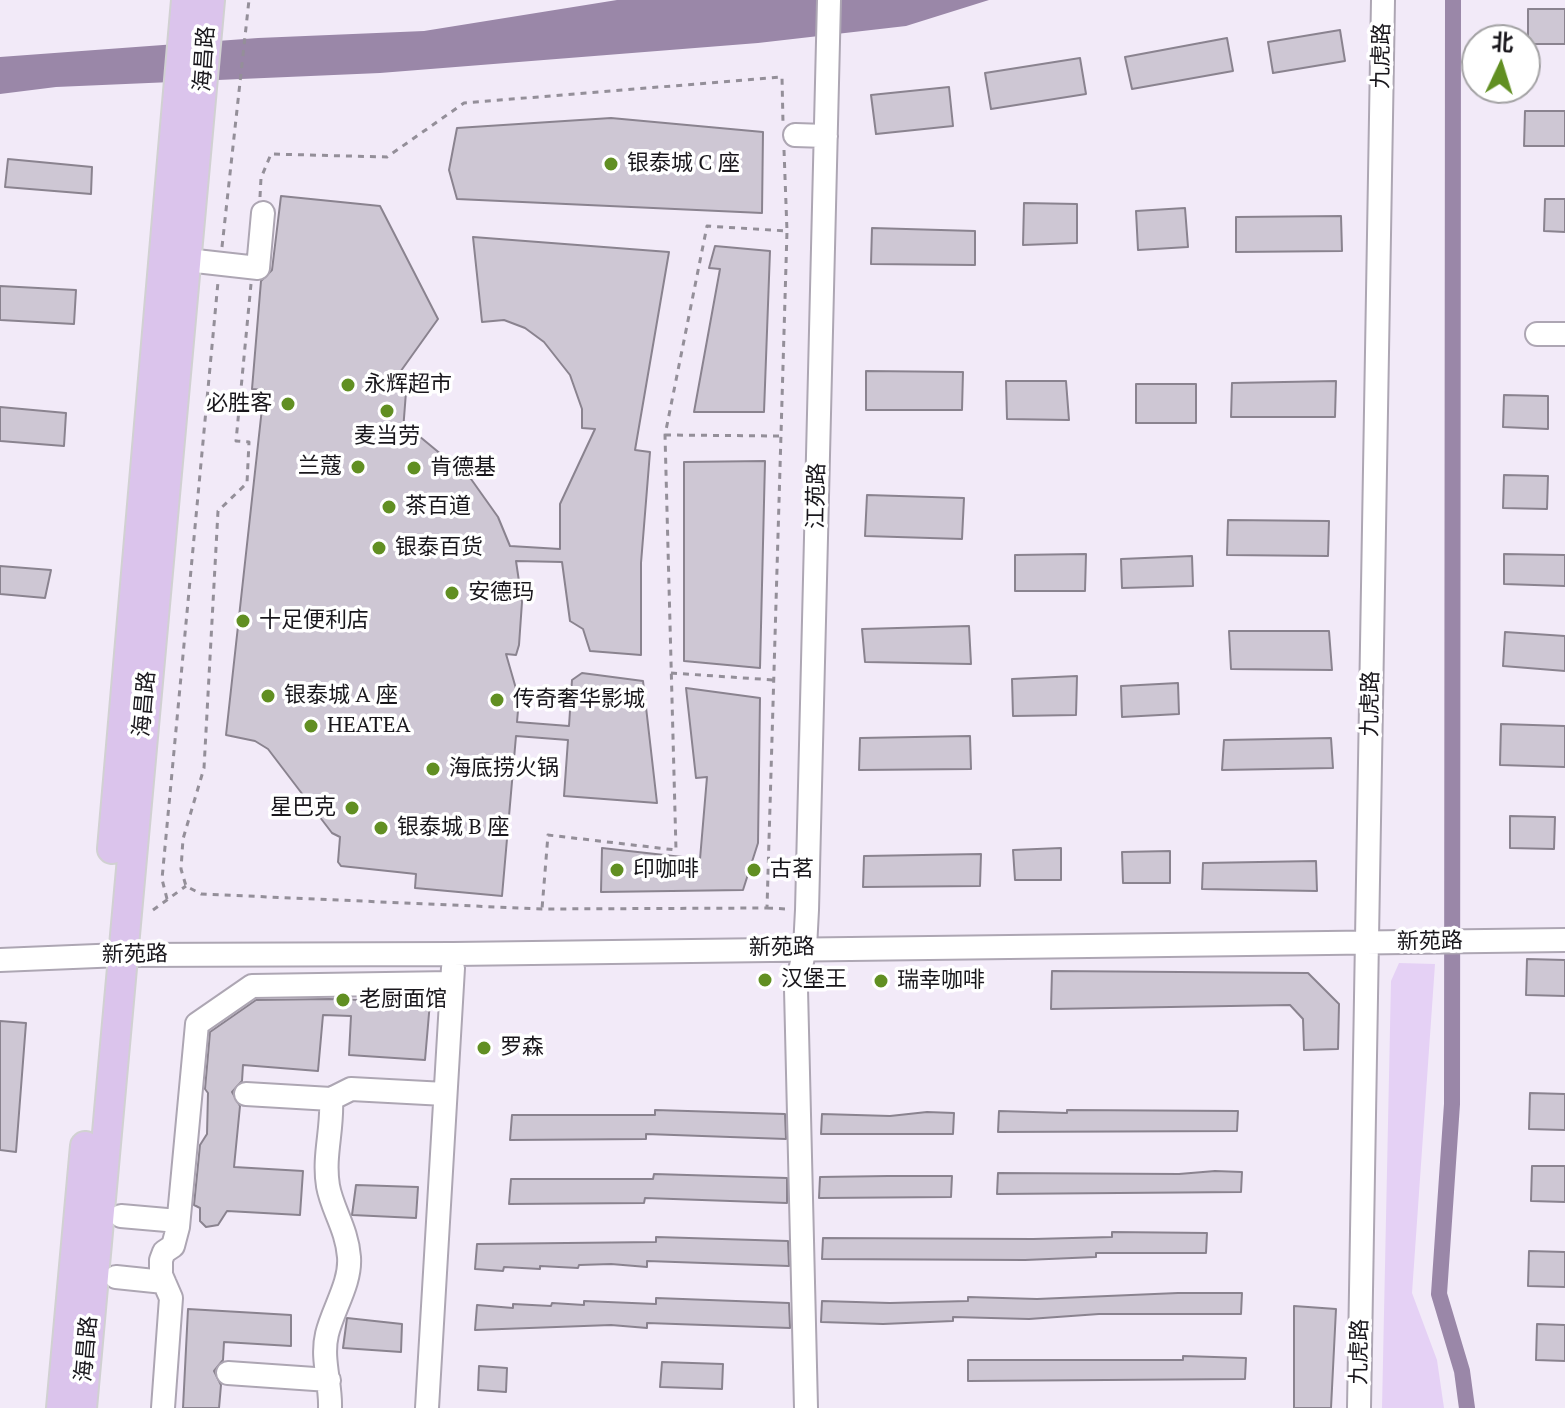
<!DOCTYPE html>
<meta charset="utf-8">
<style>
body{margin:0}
#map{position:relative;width:1565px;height:1408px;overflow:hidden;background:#f2eaf8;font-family:"PT Serif","Noto Sans SC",serif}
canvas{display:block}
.north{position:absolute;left:1461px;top:24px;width:80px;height:80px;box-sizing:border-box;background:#fff;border:2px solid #a3a2a4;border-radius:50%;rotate:4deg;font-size:22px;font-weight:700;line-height:32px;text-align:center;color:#19171c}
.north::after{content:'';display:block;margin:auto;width:28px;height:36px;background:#618f22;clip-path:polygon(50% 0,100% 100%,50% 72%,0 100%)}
</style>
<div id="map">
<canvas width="1565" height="1408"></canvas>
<div class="north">北</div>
</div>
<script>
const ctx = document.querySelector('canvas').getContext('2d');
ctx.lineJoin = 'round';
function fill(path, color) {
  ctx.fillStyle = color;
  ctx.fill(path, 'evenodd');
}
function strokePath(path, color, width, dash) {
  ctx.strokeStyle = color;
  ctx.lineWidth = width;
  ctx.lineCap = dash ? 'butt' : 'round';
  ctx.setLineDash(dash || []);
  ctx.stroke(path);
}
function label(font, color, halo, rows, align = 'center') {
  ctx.font = font + ' "PT Serif","Noto Sans SC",serif';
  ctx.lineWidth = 7;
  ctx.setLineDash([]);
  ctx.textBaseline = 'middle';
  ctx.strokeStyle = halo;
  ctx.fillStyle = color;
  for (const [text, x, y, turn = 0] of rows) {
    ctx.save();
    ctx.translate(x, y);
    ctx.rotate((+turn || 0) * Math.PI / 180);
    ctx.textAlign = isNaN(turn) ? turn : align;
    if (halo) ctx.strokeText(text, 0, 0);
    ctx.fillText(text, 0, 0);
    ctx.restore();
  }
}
const green = new Path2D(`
 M1399 963 1435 964 1412 1293 1437 1360 1444 1408H1382L1391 981Z`);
const water = new Path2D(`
 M617 0H989L906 26 758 43 380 73 56 87 0 94V57L258 38 424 31Z`);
const canal = new Path2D(`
 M1453 0 1452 1104 1439 1294 1462 1371 1467 1408`);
const building = new Path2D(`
 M1528 9H1565V44H1528Z
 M1340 30 1345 61 1273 73 1268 42Z
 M1227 38 1233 71 1132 89 1125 57Z
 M1080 58 1086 94 991 109 985 73Z
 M949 87 953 126 876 134 871 95Z
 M1525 111H1565V146H1524Z
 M611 118 763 132 762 213 457 199 449 170 457 128Z
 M8 159 92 167 91 194 5 187Z
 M281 196 380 206 438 319 388 389 406 392 403 431 419 436 471 479 498 517 510 546 560 549V504L595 429 582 428V409L570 375 544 342 525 328 504 320 482 322 473 237 669 252 635 450 650 452 641 563V655L590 651 583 629 570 621 562 562 516 561 522 602 519 645 516 655 506 654 519 699 517 722 569 726 572 680 582 673 643 681 657 803 564 796 568 740 516 736 502 896 415 888 416 874 341 866 338 862 340 837 332 833 268 749 255 741 226 735 264 390 252 389 261 281 272 270Z
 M1545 199H1565V232L1544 231Z
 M1024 203 1077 204V243L1023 245Z
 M1185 208 1188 247 1138 250 1136 211Z
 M1341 216 1342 251 1236 252V217Z
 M872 228 975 231V265L871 264Z
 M715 246 770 251 764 412H694L720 269 709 268Z
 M0 286 76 290 74 324 0 320Z
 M866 371 963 372 962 410H866Z
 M1006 381H1066L1069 420 1007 419Z
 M1336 381 1335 417H1231L1232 383Z
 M1136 384H1196V423H1136Z
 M1504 395 1548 396V429L1503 427Z
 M0 407 66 413 64 446 0 441Z
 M765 461 760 668 684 661V462Z
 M1504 475 1548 476 1547 509 1503 508Z
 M867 495 964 498 962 539 865 536Z
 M1228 520 1329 521 1328 556 1227 555Z
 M1086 554 1085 591H1015V555Z
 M1504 554 1565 555V586L1504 584Z
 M1192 556 1193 586 1122 588 1121 559Z
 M0 566 51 570 45 598 0 594Z
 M969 626 971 664 865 662 862 629Z
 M1229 631H1329L1332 670 1231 669Z
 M1505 632 1565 636V671L1503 666Z
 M1077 676 1076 715 1013 716 1012 679Z
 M1178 683 1179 714 1122 717 1121 686Z
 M686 688 760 698 758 843 743 890 601 892 602 848 700 859 707 777 696 778Z
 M1501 724 1565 726V767L1500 765Z
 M970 736 971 769 859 770 860 738Z
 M1331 738 1333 768 1222 770 1224 740Z
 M1510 816 1555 817 1554 849 1510 848Z
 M1061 848V880H1015L1013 850Z
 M1170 851V883H1123L1122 852Z
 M981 854 980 886 863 887 864 856Z
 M1316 861 1317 891 1202 889 1203 863Z
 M1527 959 1565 960V996L1526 995Z
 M1052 971 1308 973 1339 1004 1338 1049 1304 1050 1303 1019 1290 1005 1051 1009Z
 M329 999 430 1002 425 1060 349 1055 351 1016 323 1015 318 1071 243 1065 242 1081 232 1092 240 1106 234 1167 303 1171 300 1215 227 1211 218 1225 206 1227 200 1221V1208L194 1205 200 1145 207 1134 208 1093 205 1089 210 1032 256 1000Z
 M0 1021 26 1023 16 1152 0 1150Z
 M1530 1093 1565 1094V1130L1529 1129Z
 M655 1110 785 1114 786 1139 646 1134V1139L510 1140 512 1115H655Z
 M1067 1110 1238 1111 1237 1131 998 1132 999 1111 1067 1113Z
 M927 1112 954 1113 953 1134H821L822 1114 890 1116Z
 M1532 1166H1565V1202L1531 1201Z
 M1215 1171 1242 1172 1241 1192 997 1194 998 1173 1179 1174Z
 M654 1174 787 1178V1203L645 1198 644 1203 509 1204 511 1179H653Z
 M888 1176H952L951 1197 819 1198 820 1177Z
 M356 1185 418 1187 416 1218 352 1215Z
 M1112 1232 1207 1233 1206 1253H1096V1257L1025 1260 822 1259 823 1238 1033 1239 1112 1237Z
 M656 1237 788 1241 789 1266 647 1261V1267L611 1264 579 1265 578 1268 540 1266V1269L504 1267 503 1271 475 1269 477 1244 656 1242Z
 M1529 1251 1565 1252V1287L1528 1286Z
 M1178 1293H1242L1241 1314H1099L1029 1319 953 1317V1321L883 1324 821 1322 822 1301 890 1303 968 1301V1297L1037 1299Z
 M656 1298 789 1303 790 1328 647 1323V1328L611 1325 475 1330 477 1305 513 1308V1304L551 1306 552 1303 584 1305V1301L656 1304Z
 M1294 1306 1336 1309 1331 1408H1294Z
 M188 1309 291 1315V1346L224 1342 223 1360 214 1371 221 1385 219 1408H183Z
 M347 1318 402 1324 401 1352 343 1348Z
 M1537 1324 1565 1325V1361L1536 1360Z
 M1183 1356 1246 1358 1245 1379 968 1381V1360H1183Z
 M662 1362 723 1364 722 1389 660 1387Z
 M479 1366 507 1368 506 1392 478 1390Z`);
const path = new Path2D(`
 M784 150 787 231
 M260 197 261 178 271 154 387 157 464 103 782 77 783 123
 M222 247 249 0
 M251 284 236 441 249 442 247 483 218 511 204 768 183 839 181 869 186 886 201 894 542 909 767 908 787 231 707 226 665 435 676 850 548 835 542 909
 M665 435 781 436
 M671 673 774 680
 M167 899 162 879 218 282
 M767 908 787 909
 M153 910 186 886`);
const minor = new Path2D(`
 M795 135 826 136
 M187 260 258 268 263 213
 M1537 334H1565
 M0 960 121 955 453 954 1565 940
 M246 1094 331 1099 351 1089 445 1094
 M121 1216 178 1221
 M116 1277 164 1282
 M228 1373 329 1380
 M163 1408 171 1298 161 1275V1260L164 1252 173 1246 178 1227 197 1024 252 986 452 983
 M330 1408C331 1383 321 1359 327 1334 333 1309 351 1283 349 1257 347 1229 332 1209 328 1186 323 1156 333 1129 331 1099
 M427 1408 453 968
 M806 1408 796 989 805 948 807 910 829 0
 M1359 1408 1383 0`);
const major = new Path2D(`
 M112 849 186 0
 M61 1408 85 1146
 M82 1408 210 0`);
const markers = [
 [611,164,8,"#618f22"],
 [348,385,8,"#618f22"],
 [288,404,8,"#618f22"],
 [387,411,8,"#618f22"],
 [358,467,8,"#618f22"],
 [414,468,8,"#618f22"],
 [389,507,8,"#618f22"],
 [379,548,8,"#618f22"],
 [452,593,8,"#618f22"],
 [243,621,8,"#618f22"],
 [268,696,8,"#618f22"],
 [497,700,8,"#618f22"],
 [311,726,8,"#618f22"],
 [433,769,8,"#618f22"],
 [352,808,8,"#618f22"],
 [381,828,8,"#618f22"],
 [617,870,8,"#618f22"],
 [754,870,8,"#618f22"],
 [765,980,8,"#618f22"],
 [881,981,8,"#618f22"],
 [343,1000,8,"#618f22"],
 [484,1048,8,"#618f22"]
];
const streetNames = [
 ["九虎路",1382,56,-89],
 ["海昌路",205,59,-86],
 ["江苑路",817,496,-89],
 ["海昌路",145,704,-85],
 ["九虎路",1371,704,-89],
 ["新苑路",1430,942,-1],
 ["新苑路",782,948,-1],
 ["新苑路",135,955,-1],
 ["海昌路",87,1349,-85],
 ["九虎路",1360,1352,-89]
];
const poiNames = [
 ["银泰城 C 座",627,164],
 ["永辉超市",364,385],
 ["必胜客",272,404,"right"],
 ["麦当劳",387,437,"center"],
 ["兰蔻",342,467,"right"],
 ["肯德基",430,468],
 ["茶百道",405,507],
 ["银泰百货",395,548],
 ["安德玛",468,593],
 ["十足便利店",259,621],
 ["银泰城 A 座",284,696],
 ["传奇奢华影城",513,700],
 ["HEATEA",327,726],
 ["海底捞火锅",449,769],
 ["星巴克",336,808,"right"],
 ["银泰城 B 座",397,828],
 ["印咖啡",633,870],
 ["古茗",770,870],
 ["汉堡王",781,980],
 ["瑞幸咖啡",897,981],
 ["老厨面馆",359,1000],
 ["罗森",500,1048]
];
fill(green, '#e5d1f5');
fill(water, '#9a87a8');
strokePath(canal, '#9a87a8', 16);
fill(building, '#cec7d4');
strokePath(building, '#8a838f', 2);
strokePath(minor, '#ada6b3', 26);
strokePath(major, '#d1d1d2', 32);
strokePath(path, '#948f99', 3, [6, 6]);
strokePath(minor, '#fff', 22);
strokePath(major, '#dbc4ec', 28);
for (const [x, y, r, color] of markers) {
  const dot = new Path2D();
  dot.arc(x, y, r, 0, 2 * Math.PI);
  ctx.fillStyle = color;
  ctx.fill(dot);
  strokePath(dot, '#fff', 3);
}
label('22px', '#19171c', '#fff', streetNames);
label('22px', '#19171c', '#fff', poiNames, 'left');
</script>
